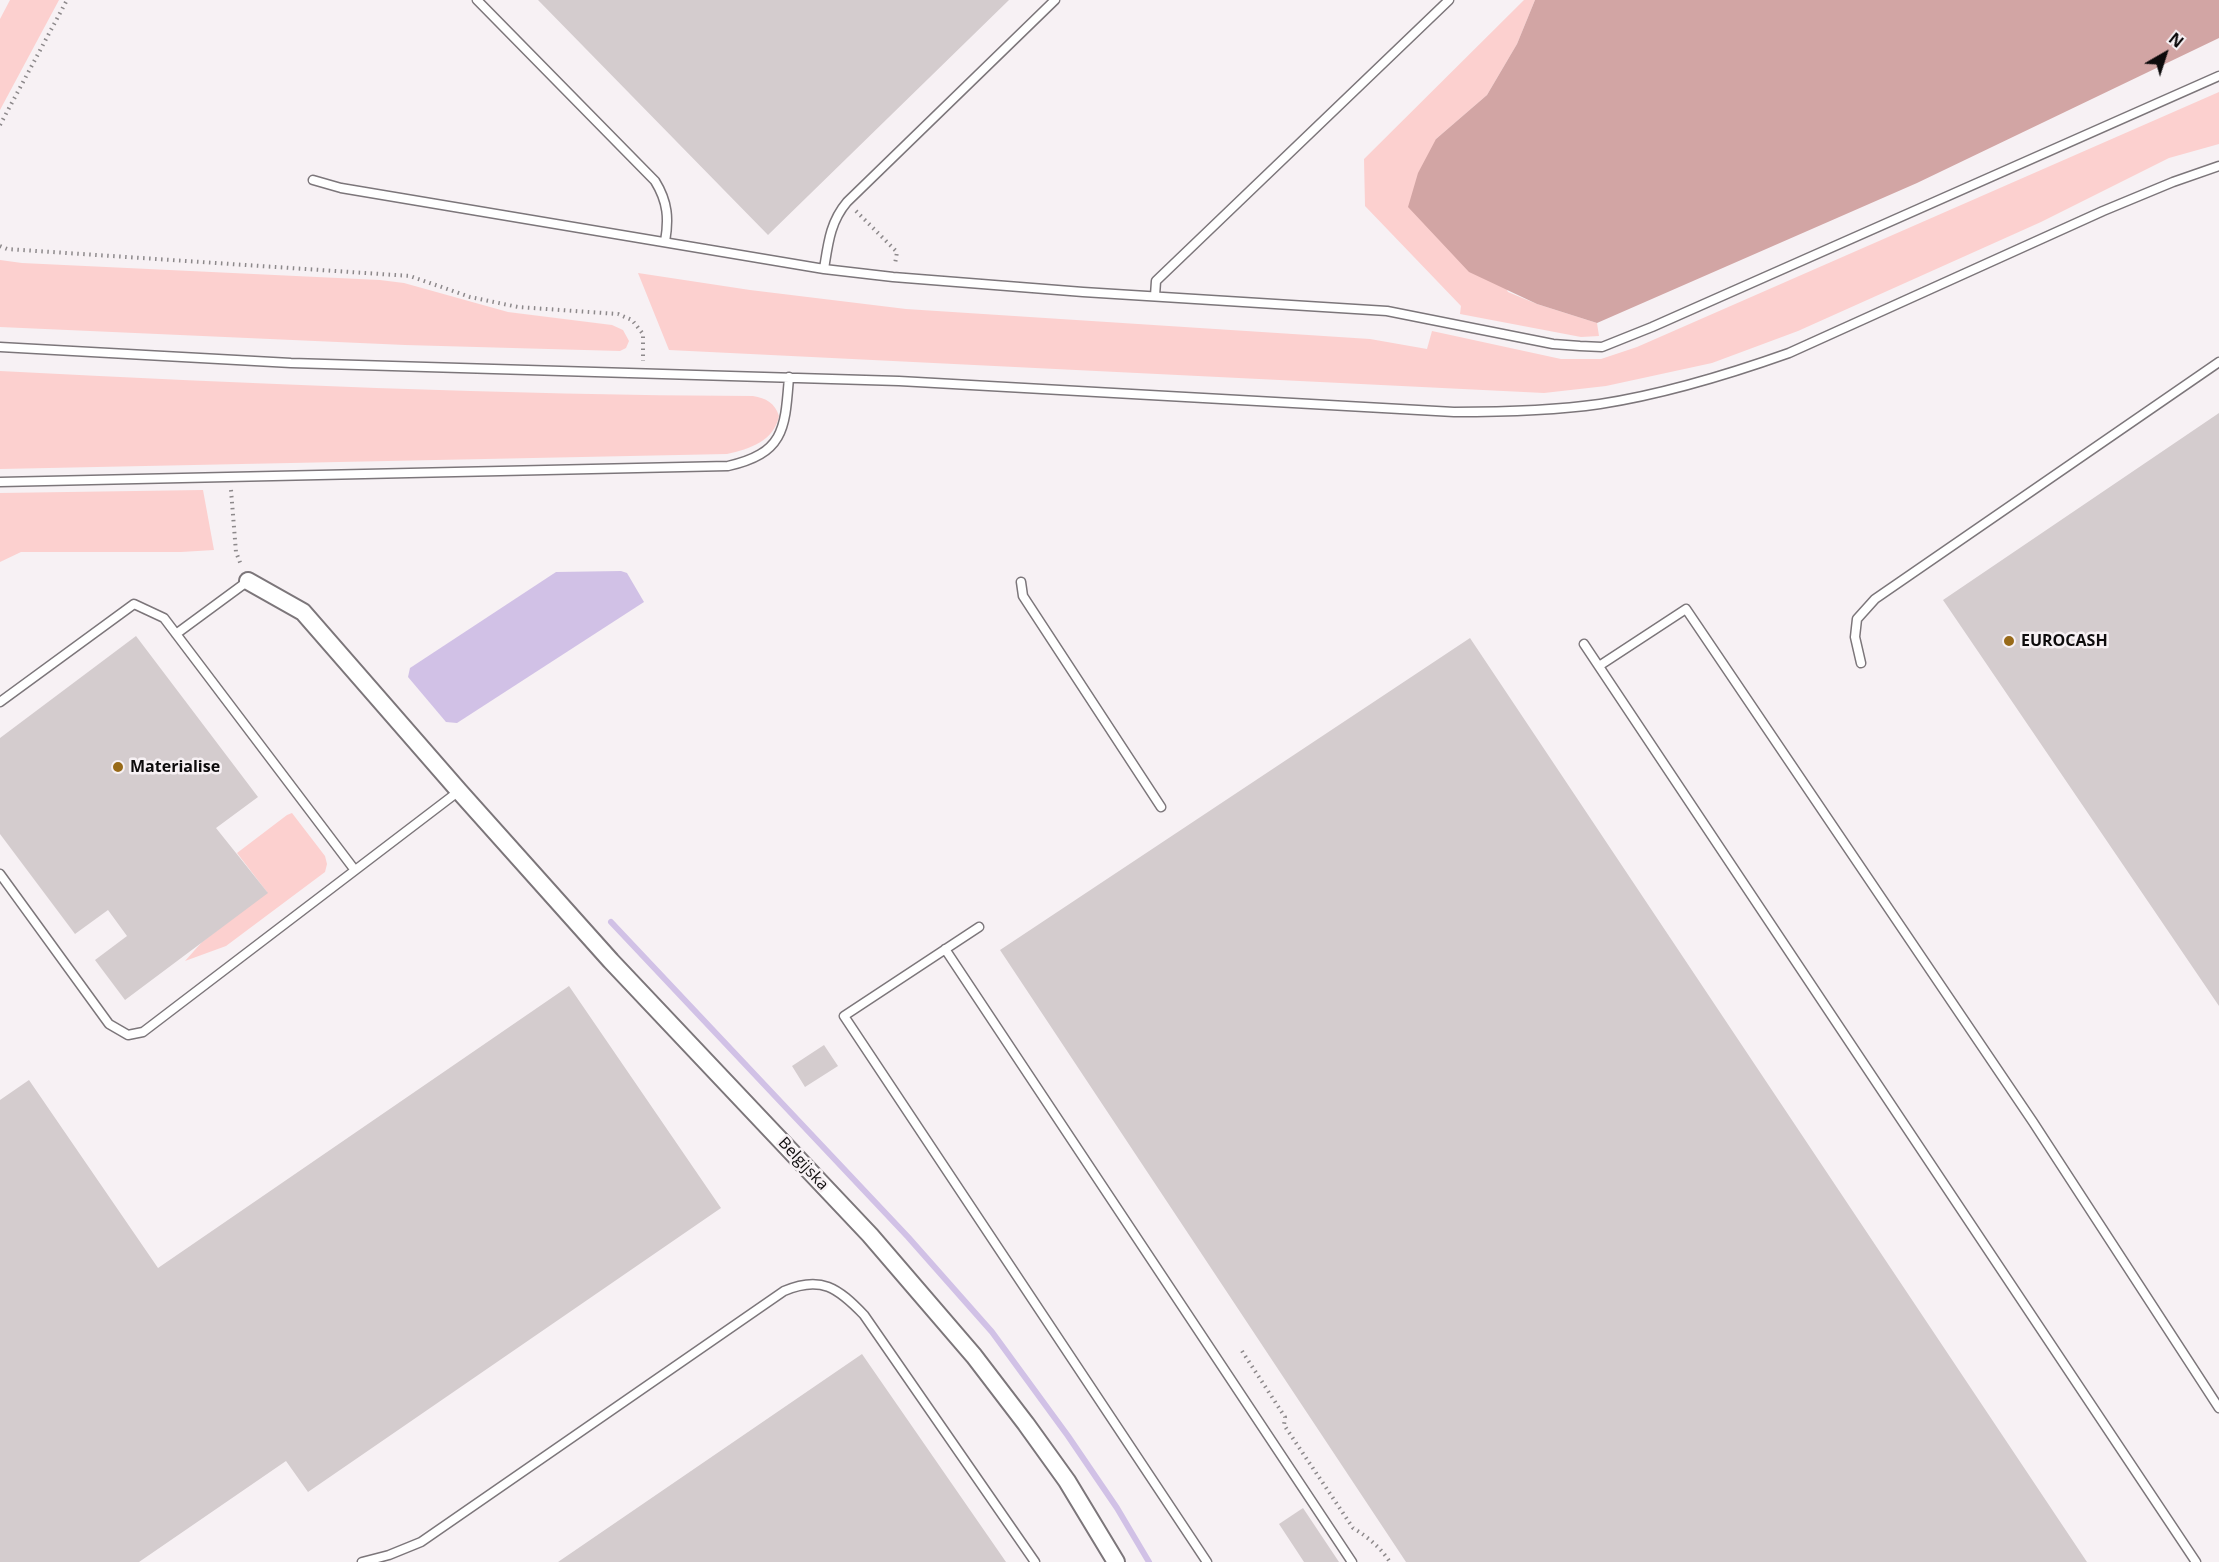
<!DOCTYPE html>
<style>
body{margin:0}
#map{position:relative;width:2219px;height:1562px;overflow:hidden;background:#f7f1f4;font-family:"Open Sans",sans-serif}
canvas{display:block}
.north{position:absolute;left:2135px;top:24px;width:60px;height:60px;-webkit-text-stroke:4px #f7f1f4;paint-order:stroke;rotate:39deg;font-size:16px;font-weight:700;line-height:24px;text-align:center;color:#0d0b0c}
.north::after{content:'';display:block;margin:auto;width:21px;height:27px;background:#0d0b0c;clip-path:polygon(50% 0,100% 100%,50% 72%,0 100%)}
</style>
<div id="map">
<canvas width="2219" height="1562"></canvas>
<div class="north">N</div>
</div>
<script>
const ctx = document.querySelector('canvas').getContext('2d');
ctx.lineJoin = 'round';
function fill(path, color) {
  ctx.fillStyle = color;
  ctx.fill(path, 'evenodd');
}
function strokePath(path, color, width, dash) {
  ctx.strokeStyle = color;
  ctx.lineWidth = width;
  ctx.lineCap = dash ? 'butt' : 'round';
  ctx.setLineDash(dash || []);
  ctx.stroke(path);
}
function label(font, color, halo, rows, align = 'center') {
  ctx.font = font + ' "Open Sans",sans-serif';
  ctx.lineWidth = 5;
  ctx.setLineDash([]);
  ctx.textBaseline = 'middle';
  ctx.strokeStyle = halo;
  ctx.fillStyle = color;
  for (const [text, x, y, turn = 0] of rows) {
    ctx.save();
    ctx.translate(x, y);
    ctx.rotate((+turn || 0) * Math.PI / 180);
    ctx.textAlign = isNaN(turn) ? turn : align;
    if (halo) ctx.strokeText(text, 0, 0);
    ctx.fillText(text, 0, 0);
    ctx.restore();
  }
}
const green = new Path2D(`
 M10 0H59L0 110V19Z
 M1524 0H1535L1517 44 1487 95 1436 139 1508 292 1537 304 1597 323 1599 336 1581 337 1460 314 1461 306 1365 206 1364 159Z
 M2219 92V144L2169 158 2041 222 1798 331 1712 363 1606 386 1544 393 669 350 638 273 750 290 906 309 1370 339 1427 349 1432 331 1561 359H1601L1637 347Z
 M0 260 22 263 380 280 404 283 508 312 612 325 623 330 629 341 626 348 620 351 405 345 0 327Z
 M0 371C251 384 502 395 753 396 766 398 775 403 779 416 774 441 750 449 727 454L0 469Z
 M203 490 214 550 181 552H21L0 562V493Z
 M292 813 325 856 327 864 325 872 226 946 185 961 202 942 267 892 237 853 287 815Z`);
const forest = new Path2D(`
 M1535 0H2219V38L1917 183 1597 323 1537 304 1469 272 1408 207 1418 173 1436 139 1487 95 1517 44Z`);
const water = new Path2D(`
 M621 571 627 573 644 602 457 723 446 722 408 677 410 668 556 572Z`);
const stream = new Path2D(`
 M611 922 908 1237 992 1332 1068 1436 1117 1508 1149 1562`);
const building = new Path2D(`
 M538 0H1009L768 235Z
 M2219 413V1006L1943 600Z
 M136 636 258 797 216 828 268 893 125 1000 95 960 127 936 108 910 75 934 0 834V738Z
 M1470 638 2087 1562H1406L1000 950Z
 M569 986 721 1208 308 1492 286 1461 139 1562H0V1100L29 1080 158 1268Z
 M824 1045 838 1066 805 1087 792 1066Z
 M862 1354 1006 1562H558Z
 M1303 1508 1339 1562H1304L1279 1524Z`);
const path = new Path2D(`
 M0 125 67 0
 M856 211 897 252 895 264
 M0 246 7 249 410 276 470 297 518 307 618 314 632 320 643 334V361
 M231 490 236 552 241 565
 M1242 1351 1285 1417 1284 1425 1353 1528C1368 1537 1380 1547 1390 1562`);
const lane = new Path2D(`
 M477 0 655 181C668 202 669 219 665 242
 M313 180 341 188 824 269 893 277 1083 292 1387 311 1553 344 1580 346 1602 347 1652 327 2219 76
 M824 269C828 244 830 222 847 202L1055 0
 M1155 296 1156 281 1449 0
 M0 347 291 363 899 381 1454 412C1502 412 1551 411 1600 404 1665 394 1727 375 1789 353L2103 211 2173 182 2219 166
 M0 482 728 466C785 453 785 428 789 377
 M1021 582 1023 596 1161 807
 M176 634 248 581
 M1584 644 2196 1562
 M1861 663 1855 637 1857 619 1875 599 2219 362
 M1599 666 1686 609 2033 1122 2219 1408
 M0 702 134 604 164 618 354 869
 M0 874 109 1024 128 1035 143 1032 459 791
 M979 927 844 1016 1207 1562
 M945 949 1352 1562
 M362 1562 389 1555 421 1542 784 1291C821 1275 838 1288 864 1315L1035 1562`);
const street = new Path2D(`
 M248 581 303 612 459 791 611 961 870 1235 974 1356 1026 1424 1067 1481 1116 1562`);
const markers = [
 [2009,641,6,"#986a19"],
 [118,767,6,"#986a19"]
];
const poiNames = [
 ["EUROCASH",2021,641],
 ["Materialise",130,767]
];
const streetNames = [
 ["Belgijska",803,1164,47]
];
fill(green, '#fcd0cf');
fill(forest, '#d2a5a4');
fill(water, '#d1c1e6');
strokePath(stream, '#d1c1e6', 6);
fill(building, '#d4ccce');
strokePath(lane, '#7c767a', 11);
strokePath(street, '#7c767a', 20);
strokePath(path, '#8d898b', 4, [1.5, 4.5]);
strokePath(lane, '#fff', 8);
strokePath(street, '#fff', 16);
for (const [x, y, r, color] of markers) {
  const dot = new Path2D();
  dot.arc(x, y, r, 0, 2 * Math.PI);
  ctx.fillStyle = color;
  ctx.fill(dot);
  strokePath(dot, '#f7f1f4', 2);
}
label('bold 16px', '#0d0b0c', '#f7f1f4', poiNames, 'left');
label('16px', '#0d0b0c', '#f7f1f4', streetNames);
</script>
